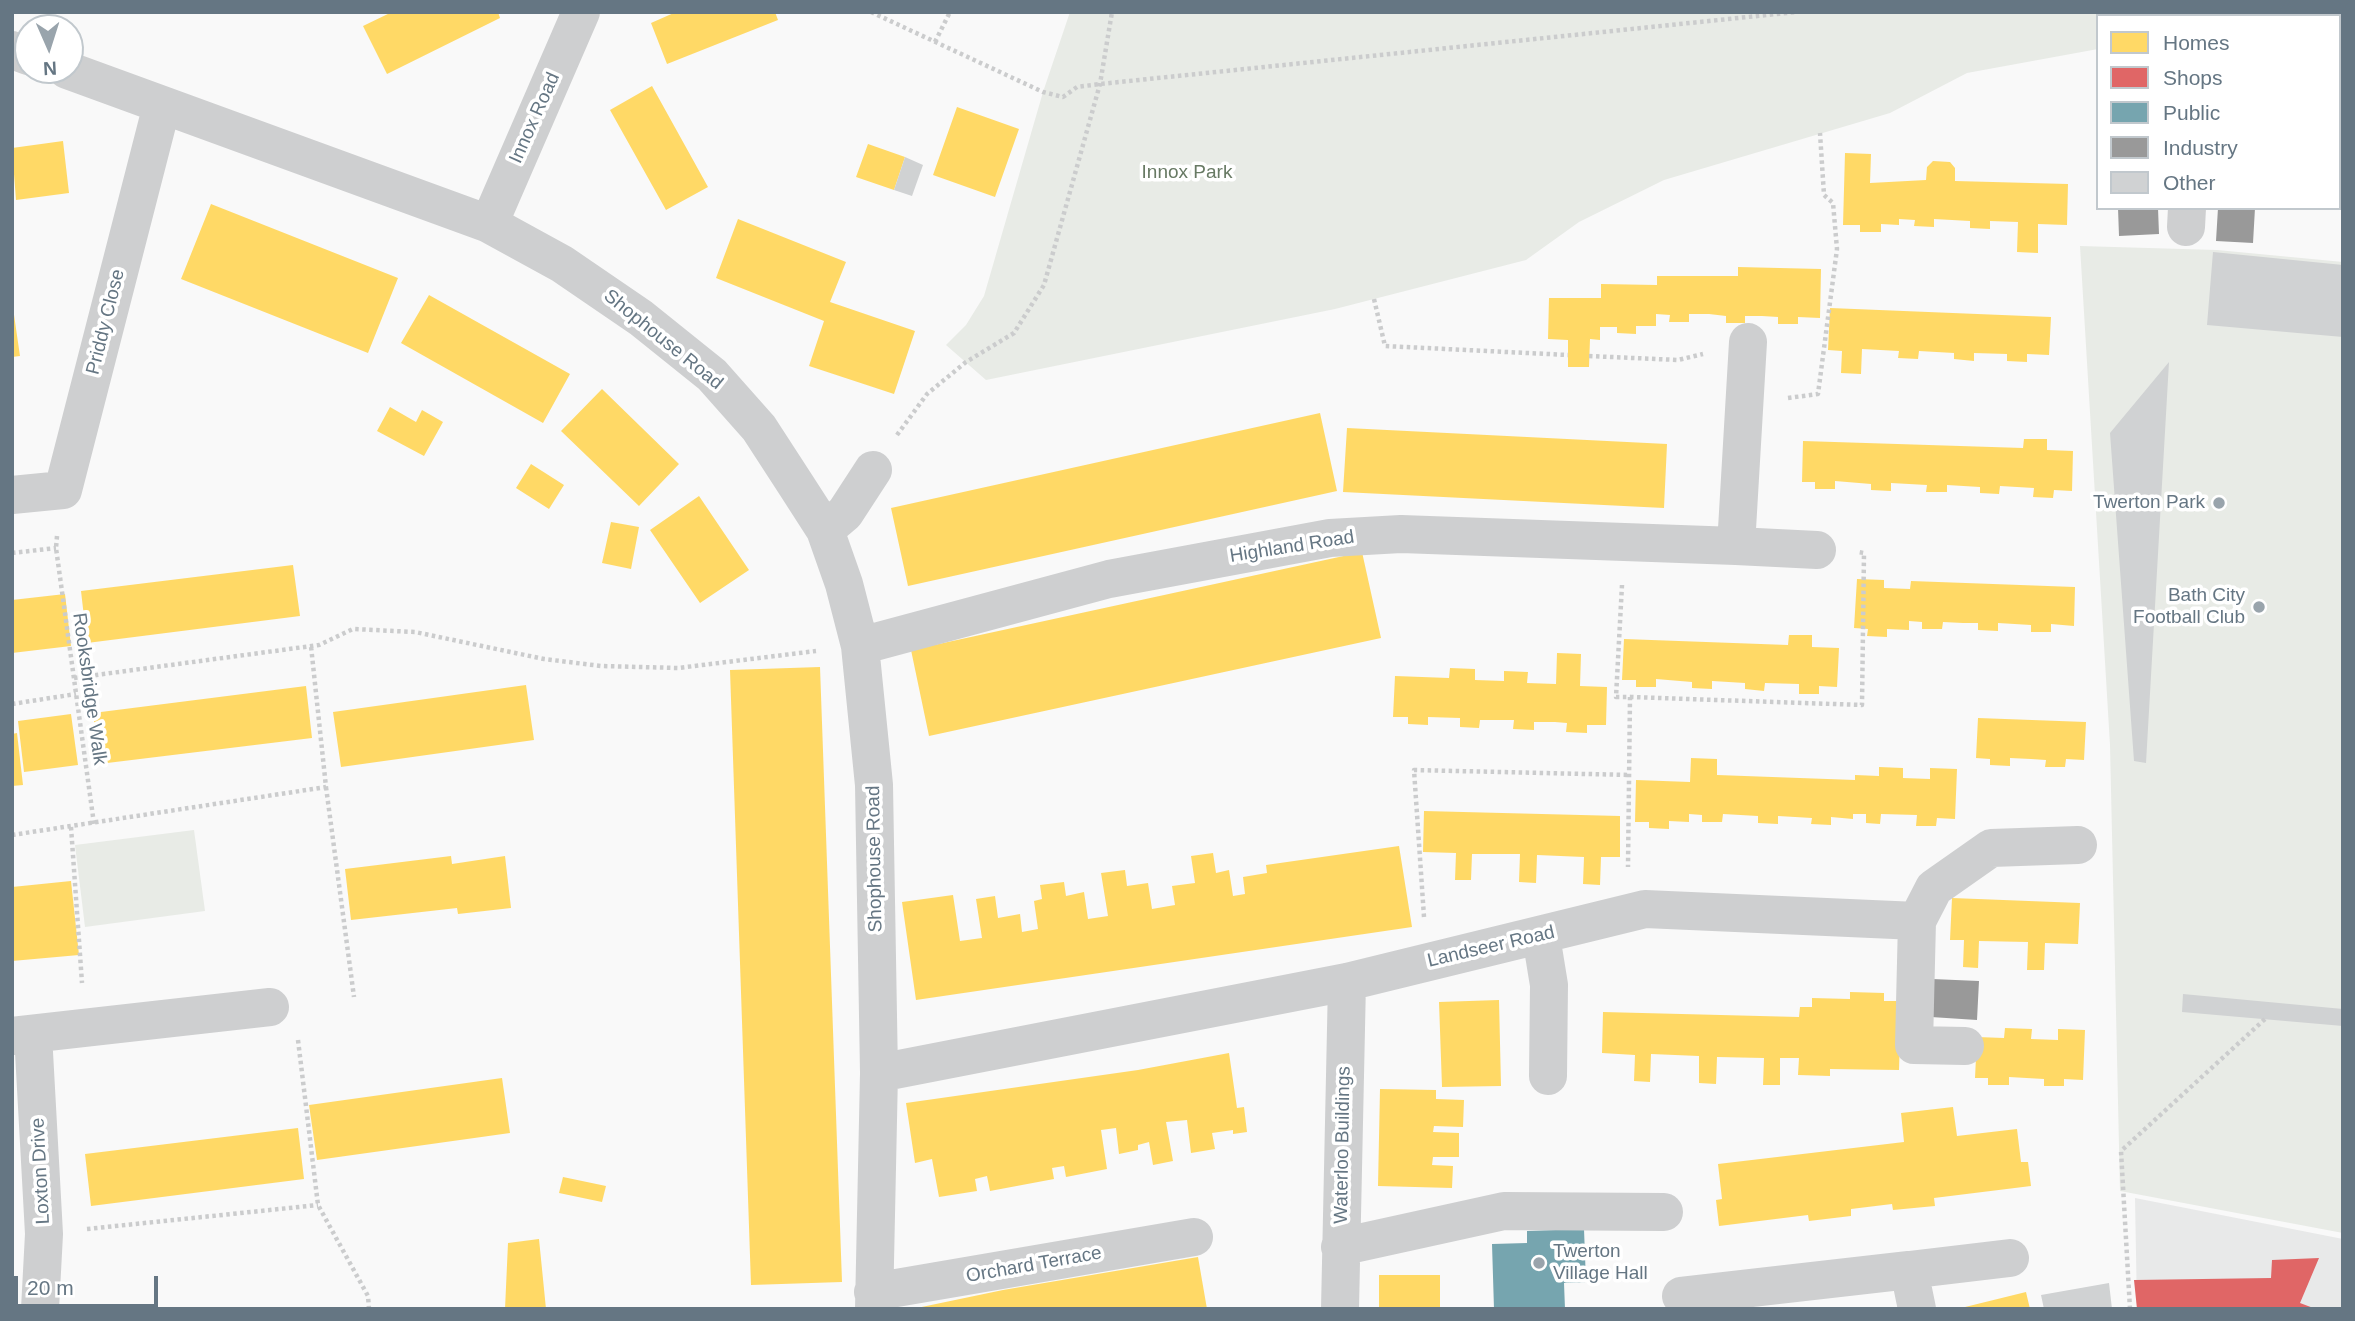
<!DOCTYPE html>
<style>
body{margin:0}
#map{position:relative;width:2355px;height:1321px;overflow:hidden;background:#f9f9f9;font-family:Helvetica,sans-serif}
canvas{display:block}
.frame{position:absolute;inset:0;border:14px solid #657683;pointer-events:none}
.legend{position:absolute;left:2096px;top:14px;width:245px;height:196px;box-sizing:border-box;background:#fff;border:2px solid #c1c8cd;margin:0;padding:9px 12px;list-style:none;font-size:21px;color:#657683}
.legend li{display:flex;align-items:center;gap:14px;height:35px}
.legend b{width:35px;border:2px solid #c1c8cd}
.north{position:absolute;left:14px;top:14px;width:70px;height:70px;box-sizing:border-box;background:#fff;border:2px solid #c1c8cd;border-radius:50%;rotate:177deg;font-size:19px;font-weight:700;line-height:28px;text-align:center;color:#657683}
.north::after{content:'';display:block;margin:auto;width:24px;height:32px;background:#99a4ac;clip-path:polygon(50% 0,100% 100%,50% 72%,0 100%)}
.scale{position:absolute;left:14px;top:1276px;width:144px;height:32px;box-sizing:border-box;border:4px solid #657683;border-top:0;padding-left:9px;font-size:21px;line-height:24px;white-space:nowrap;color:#657683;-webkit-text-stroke:5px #fff;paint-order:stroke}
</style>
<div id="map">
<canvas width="2355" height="1321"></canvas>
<div class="frame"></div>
<ul class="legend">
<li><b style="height:19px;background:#ffd966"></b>Homes</li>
<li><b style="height:19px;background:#e06666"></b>Shops</li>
<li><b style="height:19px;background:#76a5af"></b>Public</li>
<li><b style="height:19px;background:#999"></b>Industry</li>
<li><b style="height:19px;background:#d0d2d3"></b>Other</li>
</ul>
<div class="north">N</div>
<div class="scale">20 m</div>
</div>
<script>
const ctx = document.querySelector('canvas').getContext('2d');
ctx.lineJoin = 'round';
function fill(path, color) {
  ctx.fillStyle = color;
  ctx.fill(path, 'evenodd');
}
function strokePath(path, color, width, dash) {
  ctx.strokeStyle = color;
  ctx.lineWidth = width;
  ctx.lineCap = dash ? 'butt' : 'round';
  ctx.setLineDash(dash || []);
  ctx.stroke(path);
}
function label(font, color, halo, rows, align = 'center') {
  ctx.font = font + ' Helvetica,sans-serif';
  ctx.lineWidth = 7;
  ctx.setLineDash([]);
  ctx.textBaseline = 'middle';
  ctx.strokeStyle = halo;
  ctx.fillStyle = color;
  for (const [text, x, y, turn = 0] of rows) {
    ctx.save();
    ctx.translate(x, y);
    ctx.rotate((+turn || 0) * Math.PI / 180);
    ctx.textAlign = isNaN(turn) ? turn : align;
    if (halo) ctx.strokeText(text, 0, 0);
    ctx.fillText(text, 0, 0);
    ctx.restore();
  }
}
const built = new Path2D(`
 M2135 1198 2343 1239V1309H2137Z`);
const green = new Path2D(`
 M1070 12H2246V16H2098V49L1967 73 1890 113 1664 180 1579 222 1526 260 1335 309 986 380 946 345 966 325 984 296 1043 92Z
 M2251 12H2343V62H2339V16H2251Z
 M2080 246 2217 250 2343 262V1233L2120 1191 2110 745Z
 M194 830 205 911 85 927 75 845Z`);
const homes = new Path2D(`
 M392 12H498L500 18 387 74 363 26Z
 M676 12H775L778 20 667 64 651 23Z
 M652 86 708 187 666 210 610 110Z
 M957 107 1019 129 995 197 933 175Z
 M2339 124H2343V184L2339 183Z
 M63 141 69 193 16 200 12 148Z
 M868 144 905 157 894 190 856 177Z
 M1845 153 1871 154 1870 183 1926 180 1927 167 1933 161 1950 162 1955 168V181L2068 184 2067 225 2038 224V253L2017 252 2018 222 1990 221V229L1970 228V221L1934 219V227L1914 226 1915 220 1899 219V225L1881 224V232H1860V225H1843Z
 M211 204 398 278 368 353 181 279Z
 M738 219 846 262 830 302 915 331 894 394 809 366 824 321 716 278Z
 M1738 267 1821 269 1820 318 1798 317V324H1778V317L1762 316H1745V323H1726V316L1709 314H1689V322H1669L1670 315 1656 314V326H1636V334L1617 333V327H1600V340L1590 339 1589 367H1568V340L1548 339 1549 298H1601V284L1657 285V276H1738Z
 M429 295 570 374 543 423 401 343Z
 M12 301 20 356 12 357Z
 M1830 308 2051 317 2049 355 2027 354V362L2007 361V354L1974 353V361L1954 359V353L1919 351 1918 359 1898 358 1899 351 1862 349 1861 374 1841 373 1842 351 1828 350Z
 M602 389 679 464 639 506 561 431Z
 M390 407 416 422 422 410 443 422 424 456 377 431Z
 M1320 413 1337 491 908 586 891 508Z
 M1347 428 1667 444 1664 508 1343 492Z
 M2024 439H2047V450L2073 451 2072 491 2054 490 2053 498 2033 497 2034 488 2000 486 1999 494 1980 493V487L1947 485V492H1926L1927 485 1891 483V491L1871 490V484L1835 481V489H1815V482H1802L1803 441 2023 448Z
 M531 464 564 485 549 509 516 488Z
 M699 496 749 570 700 603 650 530Z
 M611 522 639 527 631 569 602 563Z
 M1362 552 1381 638 929 736 911 650Z
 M293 565 300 616 87 643 81 591Z
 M1857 579 1884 580V588L1910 589 1911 581 2075 587 2074 626 2051 624V632H2031V625L1998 623V631L1978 630V623H1963L1943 622 1942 629H1922V622L1909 621V630L1887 629V637L1867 636 1868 629 1854 628Z
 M65 594 71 646 12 653V600Z
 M1789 635H1812V647L1839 648 1837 687 1819 686V694H1799V684L1765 683 1764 691 1745 689V683L1712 681V689L1692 688V682L1656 679V687H1636V680H1622L1624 639 1788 645Z
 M1557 653 1581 654 1580 686 1607 687 1606 725H1587V733L1566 732 1567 723 1555 722H1534V730L1513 729 1514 720H1480L1479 728 1460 727V718L1428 717V725L1408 724V717H1393L1395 676 1449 678 1450 668 1475 669V680L1504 681V671L1528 672 1527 683 1556 684Z
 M820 667 842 1282 751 1285 730 670Z
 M526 685 534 740 341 767 333 712Z
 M306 686 312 738 99 764 93 713Z
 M71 714 78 765 24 772 18 721Z
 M1978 718 2086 722 2084 760 2066 759 2065 767H2045L2046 760 2031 759 2010 758V766L1990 765V759L1976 758Z
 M17 733 23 785 12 786V734Z
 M1691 758 1717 759V775L1855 780V775L1879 776V767L1903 768V778L1930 779V768L1957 769 1955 819 1937 818 1936 826H1916L1917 815 1881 814 1880 824 1866 823V814H1853V819L1831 817V825L1811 824 1812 818 1778 816V824L1758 823V816L1723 814 1722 822H1702V815L1689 814V822L1669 821V829L1649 828V822H1635L1636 780 1690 782Z
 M1424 811 1620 816V857H1601L1600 885 1583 884 1584 857 1537 855 1536 883 1519 882 1520 854H1472L1471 880H1455L1456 853 1423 852Z
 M1399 846 1412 927 916 1000 902 902 953 895 960 941 982 938 976 899 995 896 998 918 1020 914 1022 932 1038 929 1034 901 1042 899 1040 885 1064 882 1066 896 1084 892 1088 919 1108 916 1101 873 1125 870 1127 886 1148 883 1152 909 1175 905 1172 886 1195 883 1191 856 1213 853 1216 873 1229 870 1233 896 1245 894 1243 877 1267 873 1266 865Z
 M451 856 452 864 505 856 511 908 458 914 457 908 351 920 345 869Z
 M71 881 79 955 12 961V887Z
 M1952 898 2080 903 2078 944 2045 943 2044 970H2027L2028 942 1979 941 1978 968 1963 967 1964 940H1950Z
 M1850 992 1884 993V1001H1901L1899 1070 1830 1069V1076L1798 1075 1799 1058H1780V1085H1763L1764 1058 1717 1057 1716 1084 1699 1083V1056L1651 1054 1650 1082 1634 1081 1635 1055 1602 1053 1603 1012 1799 1017 1800 1007H1812V998L1850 999Z
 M1499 1000 1501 1086 1442 1087 1439 1002Z
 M2005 1028 2032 1029 2031 1039 2058 1040V1029L2085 1030 2083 1080 2064 1079V1086H2044V1079L2009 1077V1085H1988V1078H1975L1977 1037 2004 1038Z
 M1229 1053 1237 1108 1244 1107 1247 1132 1233 1134V1130L1212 1133 1215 1149 1191 1153 1187 1120 1166 1122 1173 1161 1153 1165 1149 1142 1138 1145V1150L1119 1154 1116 1128 1101 1130 1107 1169 1066 1177 1064 1166 1052 1168 1054 1179 990 1191 987 1176 975 1179 977 1191 939 1197 932 1159 915 1163 906 1103 1138 1070Z
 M502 1078 510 1133 317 1160 309 1105Z
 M1380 1089 1436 1090V1099L1464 1100 1463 1127 1434 1126 1433 1132 1459 1133V1157H1433L1432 1165 1453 1166 1452 1188 1378 1186Z
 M1953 1107 1957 1136 2017 1129 2021 1162H2028L2031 1186 1934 1198 1935 1206 1893 1210 1892 1204 1851 1209V1216L1809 1221 1808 1215 1719 1226 1716 1200 1722 1199 1718 1164 1904 1142 1901 1113Z
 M298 1128 304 1179 91 1206 85 1154Z
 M563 1177 606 1186 602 1202 559 1193Z
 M539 1239 546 1309H505L508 1243Z
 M1198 1257 1207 1309H912L1003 1290Z
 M1379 1275H1440V1309H1379Z
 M2026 1292 2030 1309H1961V1308Z`);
const shops = new Path2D(`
 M2319 1258 2300 1303 2316 1309H2137L2134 1280 2271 1278 2272 1260Z`);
const public = new Path2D(`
 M1584 1229 1586 1282 1564 1283 1565 1309H1494L1492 1244 1527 1243V1231Z`);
const industry = new Path2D(`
 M2118 208H2158L2159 234 2119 236Z
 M2218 208H2255L2253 243 2216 241Z
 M1932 979 1979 981 1977 1020 1931 1017Z`);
const building = new Path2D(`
 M905 157 923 165 912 196 894 190Z
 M2213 252 2343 265V337L2207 325Z
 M2169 362 2146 763 2134 761 2110 433Z
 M2183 994 2343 1009V1026L2182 1012Z
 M2109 1283 2112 1309H2044L2041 1295Z`);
const path = new Path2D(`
 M871 12 1043 92 1063 97 1077 87 1100 84 1796 12
 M935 42 950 12
 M1374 299 1385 346 1568 355
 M1589 356 1678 360 1703 354
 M1788 398 1818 394 1837 249 1833 203 1824 195 1820 133
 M897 435 927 394 966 362 1014 333 1044 285 1100 84 1112 12
 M57 536 56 548 94 824
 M12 553 56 548
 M1622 585 1616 697H1630L1628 867
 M74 678 319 645 353 629 415 632 544 659 601 666 678 668 816 651
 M1630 697 1862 705 1864 553 1858 552
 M12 704 76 694
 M326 787 354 997
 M71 827 82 983
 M12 835 326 787 311 646
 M1424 917 1414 770 1630 775
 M298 1040 318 1205 368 1296 369 1309
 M87 1229 318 1205
 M2130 1309 2121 1151 2265 1019`);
const minor = new Path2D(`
 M2334 16V12
 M12 50 28 56
 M67 70 489 224 562 264 641 318 712 375 759 428 796 485 825 530 844 584 860 646 874 785 879 1073 874 1309
 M489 224 581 12
 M2186 227 2187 208
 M12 495 63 490 162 105
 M825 530 845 513 873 470
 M1736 546 1817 550
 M860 646 1109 579 1330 538 1401 534 1736 546 1748 342
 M1541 936 1549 985 1548 1076
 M33 1034 44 1234 40 1309
 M12 1036 270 1007
 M1965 1046 1914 1045 1917 921 1934 888 1991 848 2078 845
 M879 1073 1347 982 1645 909 1917 921
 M1340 1247 1504 1211 1664 1212
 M1909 1270 2010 1258
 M873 1292 1194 1237
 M1681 1296 1909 1270 1917 1309
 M1340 1309 1347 982`);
const markers = [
 [2219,503,7,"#99a4ac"],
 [2259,607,7,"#99a4ac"],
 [1539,1263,7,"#99a4ac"]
];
const streetNames = [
 ["Innox Road",535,118,-66],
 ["Priddy Close",106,322,-76],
 ["Shophouse Road",663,340,39],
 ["Highland Road",1292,547,-9],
 ["Rooksbridge Walk",89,689,82],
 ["Shophouse Road",875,859,-91],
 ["Landseer Road",1491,947,-13],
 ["Waterloo Buildings",1343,1145,-89],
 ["Loxton Drive",41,1171,-93],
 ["Orchard Terrace",1034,1265,-10]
];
const parkNames = [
 ["Innox Park",1187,173]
];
const poiNames = [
 ["Twerton Park",2205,503],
 ["Bath City",2245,596],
 ["Football Club",2245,618],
 ["Twerton",1553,1252,"left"],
 ["Village Hall",1553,1274,"left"]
];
fill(built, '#e8e9e9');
fill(green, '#e8ebe6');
fill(homes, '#ffd966');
fill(shops, '#e06666');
fill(public, '#76a5af');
fill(industry, '#999');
fill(building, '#d0d2d3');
strokePath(path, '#cbcccd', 4.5, [3.5, 3.5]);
strokePath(minor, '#cecfd0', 38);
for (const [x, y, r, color] of markers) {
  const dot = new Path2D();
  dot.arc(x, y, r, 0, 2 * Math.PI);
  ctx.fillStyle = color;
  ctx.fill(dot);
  strokePath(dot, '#fff', 2.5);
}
label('19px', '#657683', '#fff', streetNames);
label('19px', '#687a64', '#fff', parkNames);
label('19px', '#657683', '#fff', poiNames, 'right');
</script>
